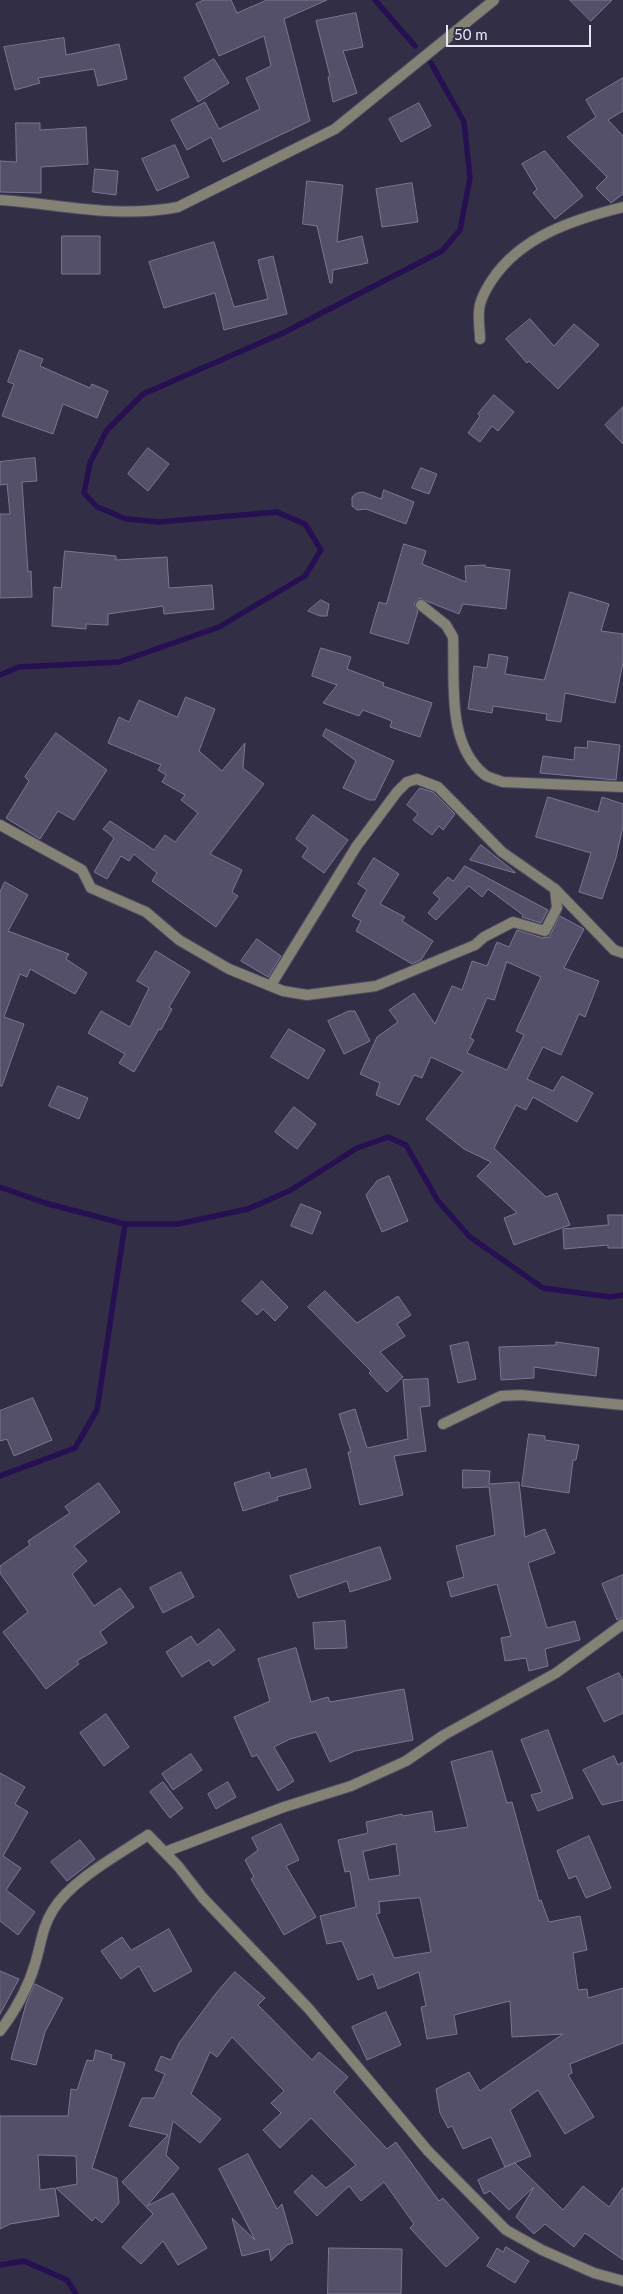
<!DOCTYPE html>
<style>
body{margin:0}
#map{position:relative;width:623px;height:2294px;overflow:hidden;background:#322e45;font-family:Lato,sans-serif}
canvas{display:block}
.scale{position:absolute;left:446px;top:25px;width:145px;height:22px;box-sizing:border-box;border:2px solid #e7e6f5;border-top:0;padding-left:6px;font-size:15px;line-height:18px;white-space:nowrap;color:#e7e6f5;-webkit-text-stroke:4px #322e45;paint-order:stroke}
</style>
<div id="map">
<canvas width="623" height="2294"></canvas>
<div class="scale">50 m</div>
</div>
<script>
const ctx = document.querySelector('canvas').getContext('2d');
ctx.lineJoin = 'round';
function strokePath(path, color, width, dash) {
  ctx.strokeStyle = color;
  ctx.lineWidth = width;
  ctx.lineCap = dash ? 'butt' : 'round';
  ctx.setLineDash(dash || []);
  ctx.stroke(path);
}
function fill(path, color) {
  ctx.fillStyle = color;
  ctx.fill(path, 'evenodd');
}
const stream = new Path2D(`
 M375 0 415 46
 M0 675 19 667 119 662 219 627 305 576 321 550 305 524 277 512 159 522 126 519 97 507 84 493 90 463 107 430 143 394 283 333 442 251 460 230 470 178 464 122 431 63
 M0 1187 45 1203 125 1224H178L248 1209 291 1190 357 1148 388 1137 406 1145 438 1201 470 1237 543 1288 610 1297 623 1295
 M0 1476 75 1448 97 1410 125 1224
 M0 2265 24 2261 67 2280 76 2294`);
const building = new Path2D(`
 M204 0H231L237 13 267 0H327L284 19 310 121 223 162 211 137 187 150 171 120 205 102 219 129 260 109 246 78 271 66 264 36 219 56 196 4Z
 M570 0H612L591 21Z
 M356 13 363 47 343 51 357 93 333 102 328 77 330 76 316 21Z
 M64 38 66 55 119 44 127 79 98 86 94 69 38 78 40 83 15 90 4 47Z
 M214 59 229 83 198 102 184 78Z
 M623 78V111L608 120 623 136V194L611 203 596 188 607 177 567 137 596 117 586 100Z
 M419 103 431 126 401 142 389 119Z
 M16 123H40V130L86 127 88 164 41 167V193L0 192V161L16 162Z
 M175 145 189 177 157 191 142 159Z
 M545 151 583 196 555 219 533 193 537 189 522 164Z
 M95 169 118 171 116 195 93 192Z
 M307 181 343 185 337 242 362 236 368 263 333 270 332 283H330L317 226 303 224Z
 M412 183 418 222 382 227 376 189Z
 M62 236H100V274H62Z
 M214 242 234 307 268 299 258 260 273 256 287 314 224 330 215 293 164 308 149 262Z
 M530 319 554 346 574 324 599 345 558 389 529 361 527 363 506 339Z
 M20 350 43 359 40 366 90 388 92 384 108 391 97 418 63 404 53 434 2 416 14 384 8 382Z
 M494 395 514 412 498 431 492 426 480 442 468 433 480 416 478 414Z
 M623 407V444L605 425Z
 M148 448 169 464 148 491 128 474Z
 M35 458 37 481 22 482 28 572 31 571 32 597 0 598V514H10L7 484 0 485V462Z
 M421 468 437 474 429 494 412 488Z
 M384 490 414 502 406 524 366 509 357 510 352 506V497L357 493 363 492 381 499Z
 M404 544 426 551 422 564 466 582 465 566 485 565V567L510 570 506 609 463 604 459 614 419 598 414 604 418 611 408 644 370 633 379 602 386 604Z
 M65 551 116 556V560L167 557 169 588 212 585 214 609 164 614 163 606 108 614V625L86 624V629L52 626 54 587 61 588Z
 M570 592 609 604 601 631 623 634V662L615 703 565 693 561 722 546 720 547 714 493 706 492 713 468 709 474 666 487 668 489 654 508 657 505 674 544 680Z
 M321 600 329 604 327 616H320L308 611Z
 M321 648 351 657 347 669 384 683 383 686 432 703 420 737 390 727 392 721 363 710 359 716 323 703 337 685 312 676Z
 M186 697 215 709 199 751 222 771 245 743 243 768 264 784 210 854 242 870 232 892 238 896 216 927 152 881 157 873 134 854 129 861 121 856 107 879 94 872 114 838 103 829 110 821 154 850 165 835 175 842 198 813 181 800 185 795 162 782 166 775 158 770 161 765 108 743 119 717 129 722 139 700 177 717Z
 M326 729 394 761 375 800H369L343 788 356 761 323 736Z
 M56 733 107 770 74 820 58 811 40 839 6 818 29 781 25 777Z
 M588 741 620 745 616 780 540 773 543 756 574 760 575 747 587 748Z
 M420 788 433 792 455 814 443 830 439 826 432 835 413 820 418 814 407 805Z
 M548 797 598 812 602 797 623 804V826L616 858 602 899 579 892 591 853 536 837Z
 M313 815 348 840 324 873 302 857 308 848 296 839Z
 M481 845 515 872V873L470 860Z
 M374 858 399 874 380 904 405 917 402 921 433 941 421 960 412 964 356 931 361 921 352 916 367 890 358 884Z
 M465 866 548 910 541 923 522 917 523 915 488 889 482 897 469 886 436 920 428 913 440 899 433 893 448 877 453 881Z
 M5 882 28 895 8 931 69 954 66 959 87 973 75 994 30 969 27 977 20 974 4 1017 24 1024 2 1086H0V892Z
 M560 916 584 929 564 968 599 981 585 1017 579 1014 561 1055 543 1047 527 1079 553 1091 562 1076 593 1093 577 1122 533 1097 526 1110 516 1105 494 1148 546 1197 557 1193 570 1225 514 1245 504 1218 517 1213 477 1176 491 1162 464 1149 426 1119 463 1072 431 1057 422 1078 414 1075 399 1105 376 1095 380 1083 360 1074 377 1037 398 1022 389 1010 414 993 435 1024 452 986 462 990 472 961 487 966 497 942 509 947 517 930 543 938 549 937ZM507 962 541 977 516 1031 524 1035 507 1070 467 1053 474 1040 470 1038 487 998 494 1000Z
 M257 939 281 956 268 977 241 961Z
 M156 951 190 972 169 1007 172 1009 161 1030 159 1029 134 1072 119 1063 125 1054 88 1033 101 1011 130 1027 149 988 137 981Z
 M349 1011H355L370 1041 344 1054 328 1021Z
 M289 1029 325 1050 308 1079 271 1057Z
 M58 1086 88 1098 79 1119 49 1106Z
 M294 1107 316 1124 297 1149 275 1132Z
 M389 1176 408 1221 382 1232 366 1195 377 1181Z
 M301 1204 321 1212 312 1234 291 1226Z
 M608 1215H623V1248H608V1245L564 1249 563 1229 608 1225Z
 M262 1281 288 1307 275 1321 263 1309 257 1315 242 1301Z
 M325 1291 357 1323 398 1296 411 1315 397 1324 405 1336 380 1352 403 1377 387 1392 369 1373 371 1371 308 1307Z
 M468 1342 476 1379 458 1383 450 1346Z
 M556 1342 599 1348 596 1376 534 1367V1378L501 1380 499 1347 556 1345Z
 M428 1379 430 1406 420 1407 426 1451 394 1456 403 1495 360 1505 348 1452H351L339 1414 355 1409 367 1448 408 1439 403 1380Z
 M33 1398 52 1440 14 1456 7 1439 0 1441V1411Z
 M529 1434 545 1436V1440L579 1445 576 1460H573L569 1493 522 1486Z
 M306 1469 311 1488 277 1497 278 1500 243 1511 234 1483 269 1472 271 1478Z
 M463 1470 490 1471 489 1484 519 1482 525 1537 545 1529 555 1553 528 1563 547 1628 575 1621 580 1640 545 1649 548 1666 529 1671 526 1658 505 1661 501 1638 511 1636 497 1584 451 1597 447 1582 464 1577 456 1546 495 1535 489 1487 463 1488Z
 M99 1483 120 1512 74 1546 87 1561 72 1574 94 1606 120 1588 134 1607 100 1632 107 1643 77 1661 79 1664 46 1689 3 1632 28 1612 0 1573V1566L30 1545 28 1541 70 1513 65 1507Z
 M380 1547 391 1579 350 1592 347 1581 298 1598 290 1576Z
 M181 1572 194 1597 163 1613 150 1588Z
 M623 1575V1617L617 1620 602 1584Z
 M345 1621 347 1648 315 1649 313 1623Z
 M219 1629 235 1650 213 1666 209 1660 182 1677 166 1652 191 1636 197 1645Z
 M296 1648 311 1702 328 1697 330 1702 404 1689 413 1740 355 1751 330 1762 316 1732 290 1739 274 1747 294 1781 278 1791 257 1755 252 1757 234 1717 270 1701 258 1659Z
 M619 1673 623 1681V1713L604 1722 587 1688Z
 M106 1714 129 1747 104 1766 80 1733Z
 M548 1730 573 1798 538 1811 531 1795 542 1792 521 1740Z
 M492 1751 507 1803 512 1802 539 1901 541 1900 549 1922 580 1916 587 1950 573 1953 578 1990 587 1989 588 1998 623 1988V2043L570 2064 572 2073 568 2075 594 2117 565 2134 538 2090 510 2110 531 2156 505 2167 491 2137 463 2149 452 2126 448 2128 440 2113 436 2089 469 2072 480 2091 563 2034 512 2037 510 2001 454 2015 457 2034 427 2039 421 2007 426 2006 419 1972 378 1989 373 1974 358 1980 342 1941 327 1944 320 1916 356 1907 350 1871 345 1872 338 1840 368 1833 366 1822 402 1814 403 1816 432 1811 435 1832 468 1827 451 1762ZM396 1844 400 1875 369 1880 363 1852ZM420 1898 431 1952 394 1958 376 1914 380 1913 379 1902Z
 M191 1754 202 1770 173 1790 162 1774Z
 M614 1756 618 1765 623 1762V1800L602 1805 583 1770Z
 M0 1773 25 1787 15 1804 28 1812 3 1856 21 1868 6 1890 35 1912 18 1935 0 1921Z
 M163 1782 183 1808 170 1818 150 1792Z
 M228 1782 236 1797 216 1809 208 1794Z
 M281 1824 299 1860 286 1866 316 1917 284 1935 251 1879 254 1877 245 1860 258 1850 252 1838Z
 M589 1836 611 1888 586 1898 576 1876 569 1879 557 1851Z
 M80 1840 95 1859 67 1881 51 1862Z
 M169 1929 192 1971 154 1992 139 1966 121 1979 101 1951 122 1937 131 1950Z
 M0 1971 19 1979 0 2014Z
 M235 1972 265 1998 258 2005 312 2060 319 2052 348 2077 334 2092 387 2149 396 2142 439 2201 443 2198 479 2238 446 2267 410 2228 414 2224 384 2182 361 2201 349 2186 317 2216 294 2192 312 2175 326 2188 356 2165 311 2118 280 2148 263 2130 281 2113 271 2103 284 2091 232 2037 217 2057 210 2052 191 2094 221 2119 200 2143 173 2121 166 2155 179 2168 147 2206 173 2193 207 2248 178 2265 163 2241 141 2264 122 2247 153 2214 122 2182 168 2135 129 2126 142 2098H154L165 2074 155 2070 161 2056 171 2060 179 2043 217 1992Z
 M35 1984 63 1998 45 2032 36 2065 11 2059 26 2004Z
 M386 2012 401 2045 367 2060 352 2027Z
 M96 2050 112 2055 111 2059 125 2063 92 2168 117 2178 119 2203 102 2223 95 2217 92 2221 56 2188 77 2184 76 2156 38 2155 40 2190 55 2188 59 2216 10 2224 0 2229V2116H68L71 2089 77 2090 87 2060 93 2061Z
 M248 2154 277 2209 282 2204 293 2243 287 2245 271 2261 269 2249 242 2256 232 2218 255 2240 219 2169Z
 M515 2163 563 2210 583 2186 609 2207 623 2187V2260L585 2233 574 2247 545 2224 534 2234 516 2217 534 2187 509 2210 490 2191 484 2194 478 2180Z
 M506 2247 529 2261 515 2283 487 2266 497 2248 503 2252Z
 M329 2248 402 2249 401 2294H328Z`);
const street = new Path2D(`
 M0 200C61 204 116 219 178 207L335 129 494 0
 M480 339C480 330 478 320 479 312 479 301 486 289 492 280 521 236 575 219 623 207
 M421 605 446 625 453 637C455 682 446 744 485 775 490 778 498 780 503 782L623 787
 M0 825 82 870 91 888 146 912 179 940 229 969 283 991 307 995 376 986 475 945 484 937 513 922 545 931 557 908 555 889
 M271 985 356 847 397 792 407 782 417 779 438 787 502 852 555 889 614 950 623 953
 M443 1424 501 1396 521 1395 623 1405
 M165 1852 284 1807 351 1786 406 1761 444 1735 556 1673 623 1624
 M0 2031C15 2011 28 1988 35 1964 41 1945 42 1927 53 1910 71 1880 120 1854 148 1835L178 1866 203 1898 309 2009 428 2151 506 2230 542 2250 594 2273 623 2281`);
strokePath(stream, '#261051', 5.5);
fill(building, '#54506a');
strokePath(building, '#7b7792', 1);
strokePath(street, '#4f4b61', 12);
strokePath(street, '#838275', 10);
</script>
